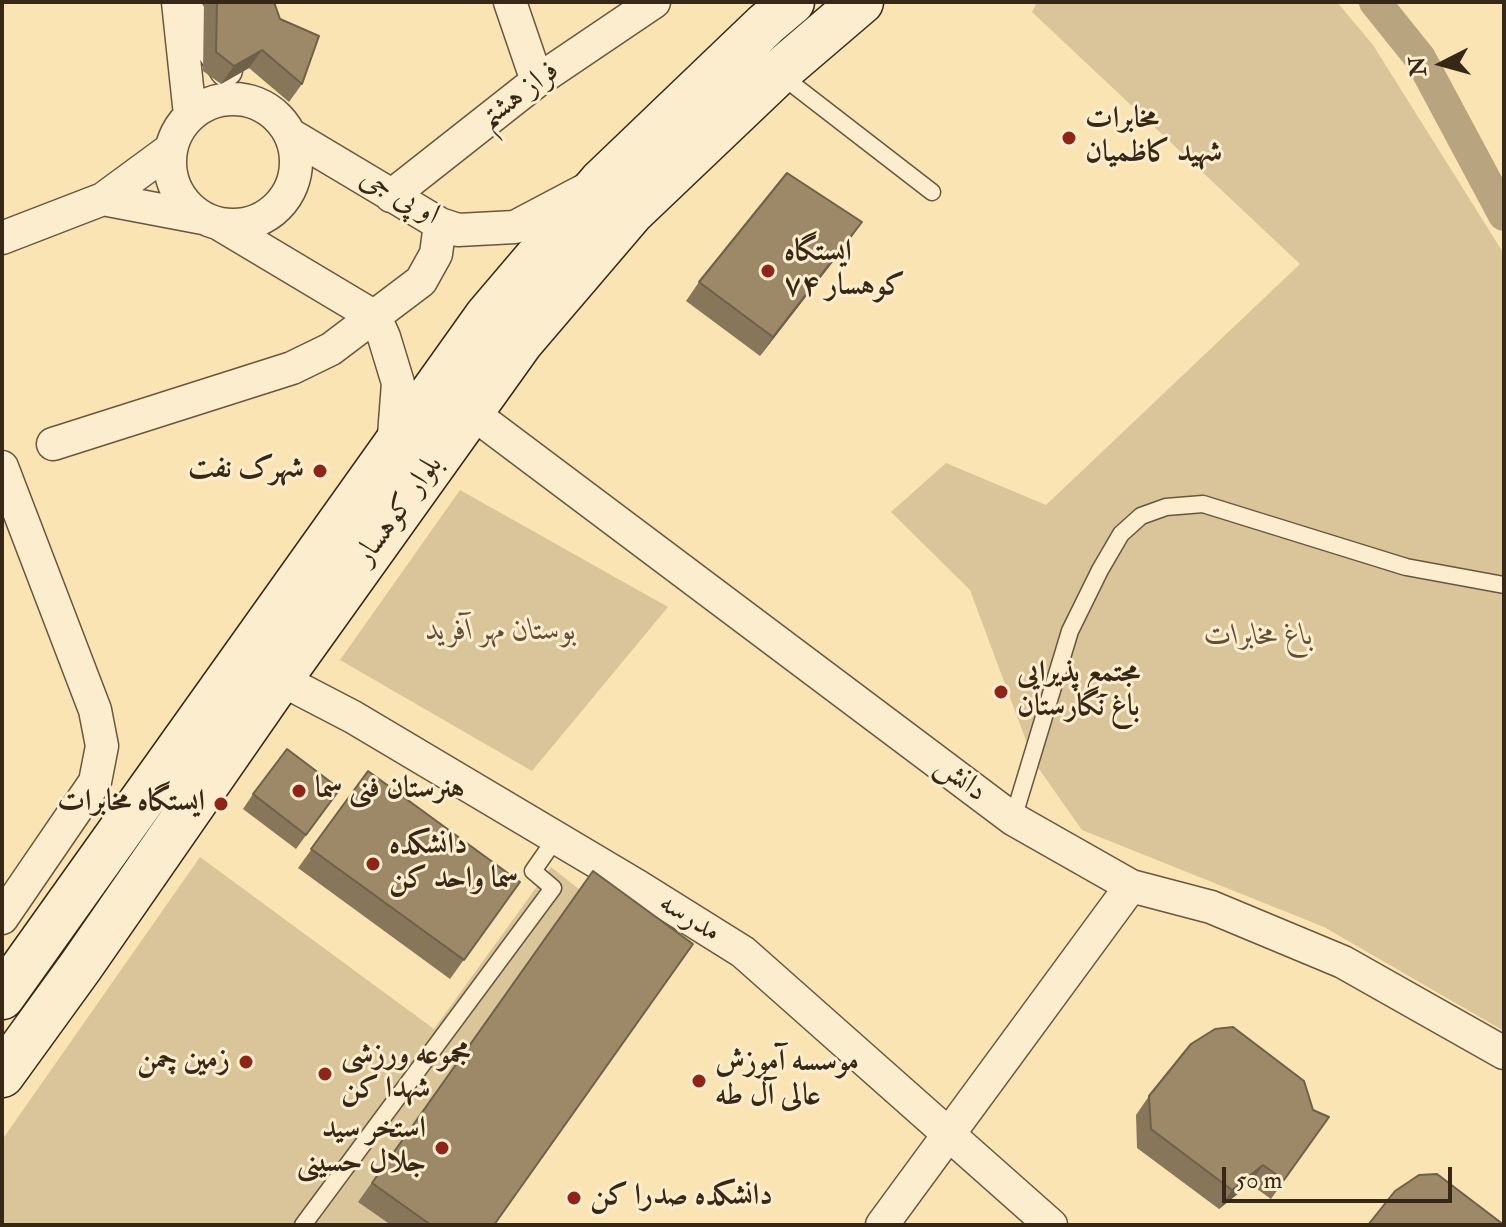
<!DOCTYPE html>
<meta charset="utf-8">
<style>
body{margin:0}
#map{position:relative;width:1506px;height:1227px;overflow:hidden;background:#fbe4b4;font-family:"IM FELL Double Pica",serif}
canvas{display:block}
.frame{position:absolute;inset:0;border:4px solid #372716;pointer-events:none}
.north{position:absolute;left:1402px;top:24px;width:80px;height:80px;-webkit-text-stroke:6px #fcedce;paint-order:stroke;rotate:264deg;font-size:22px;font-weight:700;line-height:32px;text-align:center;color:#372716}
.north::after{content:'';display:block;margin:auto;width:28px;height:36px;background:#372716;clip-path:polygon(50% 0,100% 100%,50% 72%,0 100%)}
.scale{position:absolute;left:1222px;top:1167px;width:230px;height:36px;box-sizing:border-box;border:4px solid #372716;border-top:0;padding-left:10px;font-size:24px;line-height:28px;white-space:nowrap;color:#372716;-webkit-text-stroke:6px #fcedce;paint-order:stroke}
</style>
<div id="map">
<canvas width="1506" height="1227"></canvas>
<div class="frame"></div>
<div class="north">N</div>
<div class="scale">50 m</div>
</div>
<script>
const ctx = document.querySelector('canvas').getContext('2d');
ctx.lineJoin = 'round';
function fill(path, color) {
  ctx.fillStyle = color;
  ctx.fill(path, 'evenodd');
}
function strokePath(path, color, width, dash) {
  ctx.strokeStyle = color;
  ctx.lineWidth = width;
  ctx.lineCap = dash ? 'butt' : 'round';
  ctx.setLineDash(dash || []);
  ctx.stroke(path);
}
function label(font, color, halo, rows, align = 'center') {
  ctx.font = font + ' "IM FELL Double Pica",Amiri,serif';
  ctx.lineWidth = 6;
  ctx.setLineDash([]);
  ctx.textBaseline = 'middle';
  ctx.strokeStyle = halo;
  ctx.fillStyle = color;
  for (const [text, x, y, turn = 0] of rows) {
    ctx.save();
    ctx.translate(x, y);
    ctx.rotate((+turn || 0) * Math.PI / 180);
    ctx.textAlign = isNaN(turn) ? turn : align;
    if (halo) ctx.strokeText(text, 0, 0);
    ctx.fillText(text, 0, 0);
    ctx.restore();
  }
}
const green = new Path2D(`
 M1037 2H1337L1373 45 1504 254V1031L1324 927 1082 830 1034 762 970 590 891 512 946 463 1046 505 1300 264 1032 12Z
 M460 490 668 607 532 771 340 660Z
 M200 857 434 1029 551 867 580 890 680 962 494 1225H2V1140Z`);
const canal = new Path2D(`
 M1375 2 1420 58 1504 215`);
const service = new Path2D(`
 M778 73 932 192
 M1013 819 1070 631 1100 570 1121 534 1141 516 1166 507 1203 504 1406 567 1504 585
 M303 1225 553 888 533 871 556 838`);
const minor = new Path2D(`
 M178 2 190 115
 M182 2 226 70
 M510 2 537 81
 M170 162a63 63 0 1 1 126 0a63 63 0 1 1-126 0Z
 M291 135 440 224 458 230 515 227 587 189
 M391 196 537 81 654 2
 M103 199 203 218
 M221 225 375 317 384 337 398 383 393 448
 M2 238 103 199 171 149
 M471 412 1013 819 1131 886 1211 907 1343 962 1504 1053
 M53 444 292 368 331 349 421 281 436 254 440 224
 M2 467 95 710 102 746 95 782 2 918
 M280 679 353 717 639 887 743 952 1051 1225
 M882 1225 1131 886`);
const secondary = new Path2D(`
 M2 997 487 316 601 182 766 24 792 2
 M2 1075 81 966 280 679 521 342 632 212 778 73 861 2`);
const wall = new Path2D(`
 M204 2H274L302 84 289 102 249 68 221 84 203 71Z
 M849 241 760 356 686 301 699 282Z
 M368 771 520 882 450 979 298 868Z
 M340 789 296 849 243 809 253 794Z
 M593 871 494 1225H391L358 1202Z
 M1149 1096 1313 1110 1329 1117 1271 1199 1250 1184 1219 1209 1137 1148 1136 1115Z`);
const shadedWall = new Path2D(`
 M262 50 249 68 221 84 234 66Z
 M862 222 849 241 760 356 773 337Z
 M1263 1165 1250 1184 1219 1209 1232 1190Z`);
const building = new Path2D(`
 M217 2H274L280 19 319 36 302 84 262 50 234 66 216 52Z
 M787 173 862 222 773 337 699 282Z
 M287 749 340 789 306 835 253 794Z
 M368 771 520 882 464 960 311 849Z
 M593 871 693 944 494 1225H431L372 1183Z
 M1233 1027 1304 1081 1313 1110 1329 1117 1284 1180 1263 1165 1232 1190 1151 1129 1149 1096 1191 1044 1215 1029Z
 M1437 1174 1504 1225H1368L1395 1191 1419 1175Z`);
const markers = [
 [1069,138,8,"#8f2418"],
 [768,271,8,"#8f2418"],
 [320,471,8,"#8f2418"],
 [1001,692,8,"#8f2418"],
 [299,791,8,"#8f2418"],
 [221,804,8,"#8f2418"],
 [373,864,8,"#8f2418"],
 [246,1062,8,"#8f2418"],
 [325,1074,8,"#8f2418"],
 [699,1081,8,"#8f2418"],
 [442,1148,8,"#8f2418"],
 [574,1198,8,"#8f2418"]
];
const streetNames = [
 ["فراز هشتم",520,96,-37],
 ["او پی جی",399,198,29],
 ["بلوار کوهسار",400,511,-54],
 ["دانش",960,780,37],
 ["مدرسه",689,919,32]
];
const poiNames = [
 ["مخابرات",1085,121],
 ["شهید کاظمیان",1085,155],
 ["ایستگاه",784,254],
 ["۷۴ کوهسار",784,288],
 ["شهرک نفت",304,471,"right"],
 ["مجتمع پذیرایی",1017,675],
 ["باغ نگارستان",1017,709],
 ["هنرستان فنی سما",315,791],
 ["ایستگاه مخابرات",205,804,"right"],
 ["دانشکده",389,847],
 ["سما واحد کن",389,881],
 ["مجموعه ورزشی",341,1057],
 ["شهدا کن",341,1091],
 ["زمین چمن",230,1062,"right"],
 ["موسسه آموزش",715,1064],
 ["عالی آل طه",715,1098],
 ["استخر سید",426,1131,"right"],
 ["جلال حسینی",426,1165,"right"],
 ["دانشکده صدرا کن",590,1198]
];
const parkNames = [
 ["بوستان مهر آفرید",501,633],
 ["باغ مخابرات",1259,638]
];
fill(green, '#dac499');
strokePath(canal, '#b8a47e', 32);
strokePath(service, '#68563e', 19);
strokePath(minor, '#68563e', 35);
strokePath(secondary, '#372716', 47);
strokePath(service, '#fcedce', 16);
strokePath(minor, '#fcedce', 32);
strokePath(secondary, '#fcedce', 44);
fill(wall, '#877659');
fill(shadedWall, '#6e6049');
fill(building, '#9d8968');
strokePath(building, '#6e6049', 2);
for (const [x, y, r, color] of markers) {
  const dot = new Path2D();
  dot.arc(x, y, r, 0, 2 * Math.PI);
  ctx.fillStyle = color;
  ctx.fill(dot);
  strokePath(dot, '#fcedce', 3);
}
label('30px', '#372716', '#fcedce', streetNames);
label('bold 30px', '#372716', '#fcedce', poiNames, 'left');
label('italic 30px', '#604e37', '#fcedce', parkNames);
</script>
